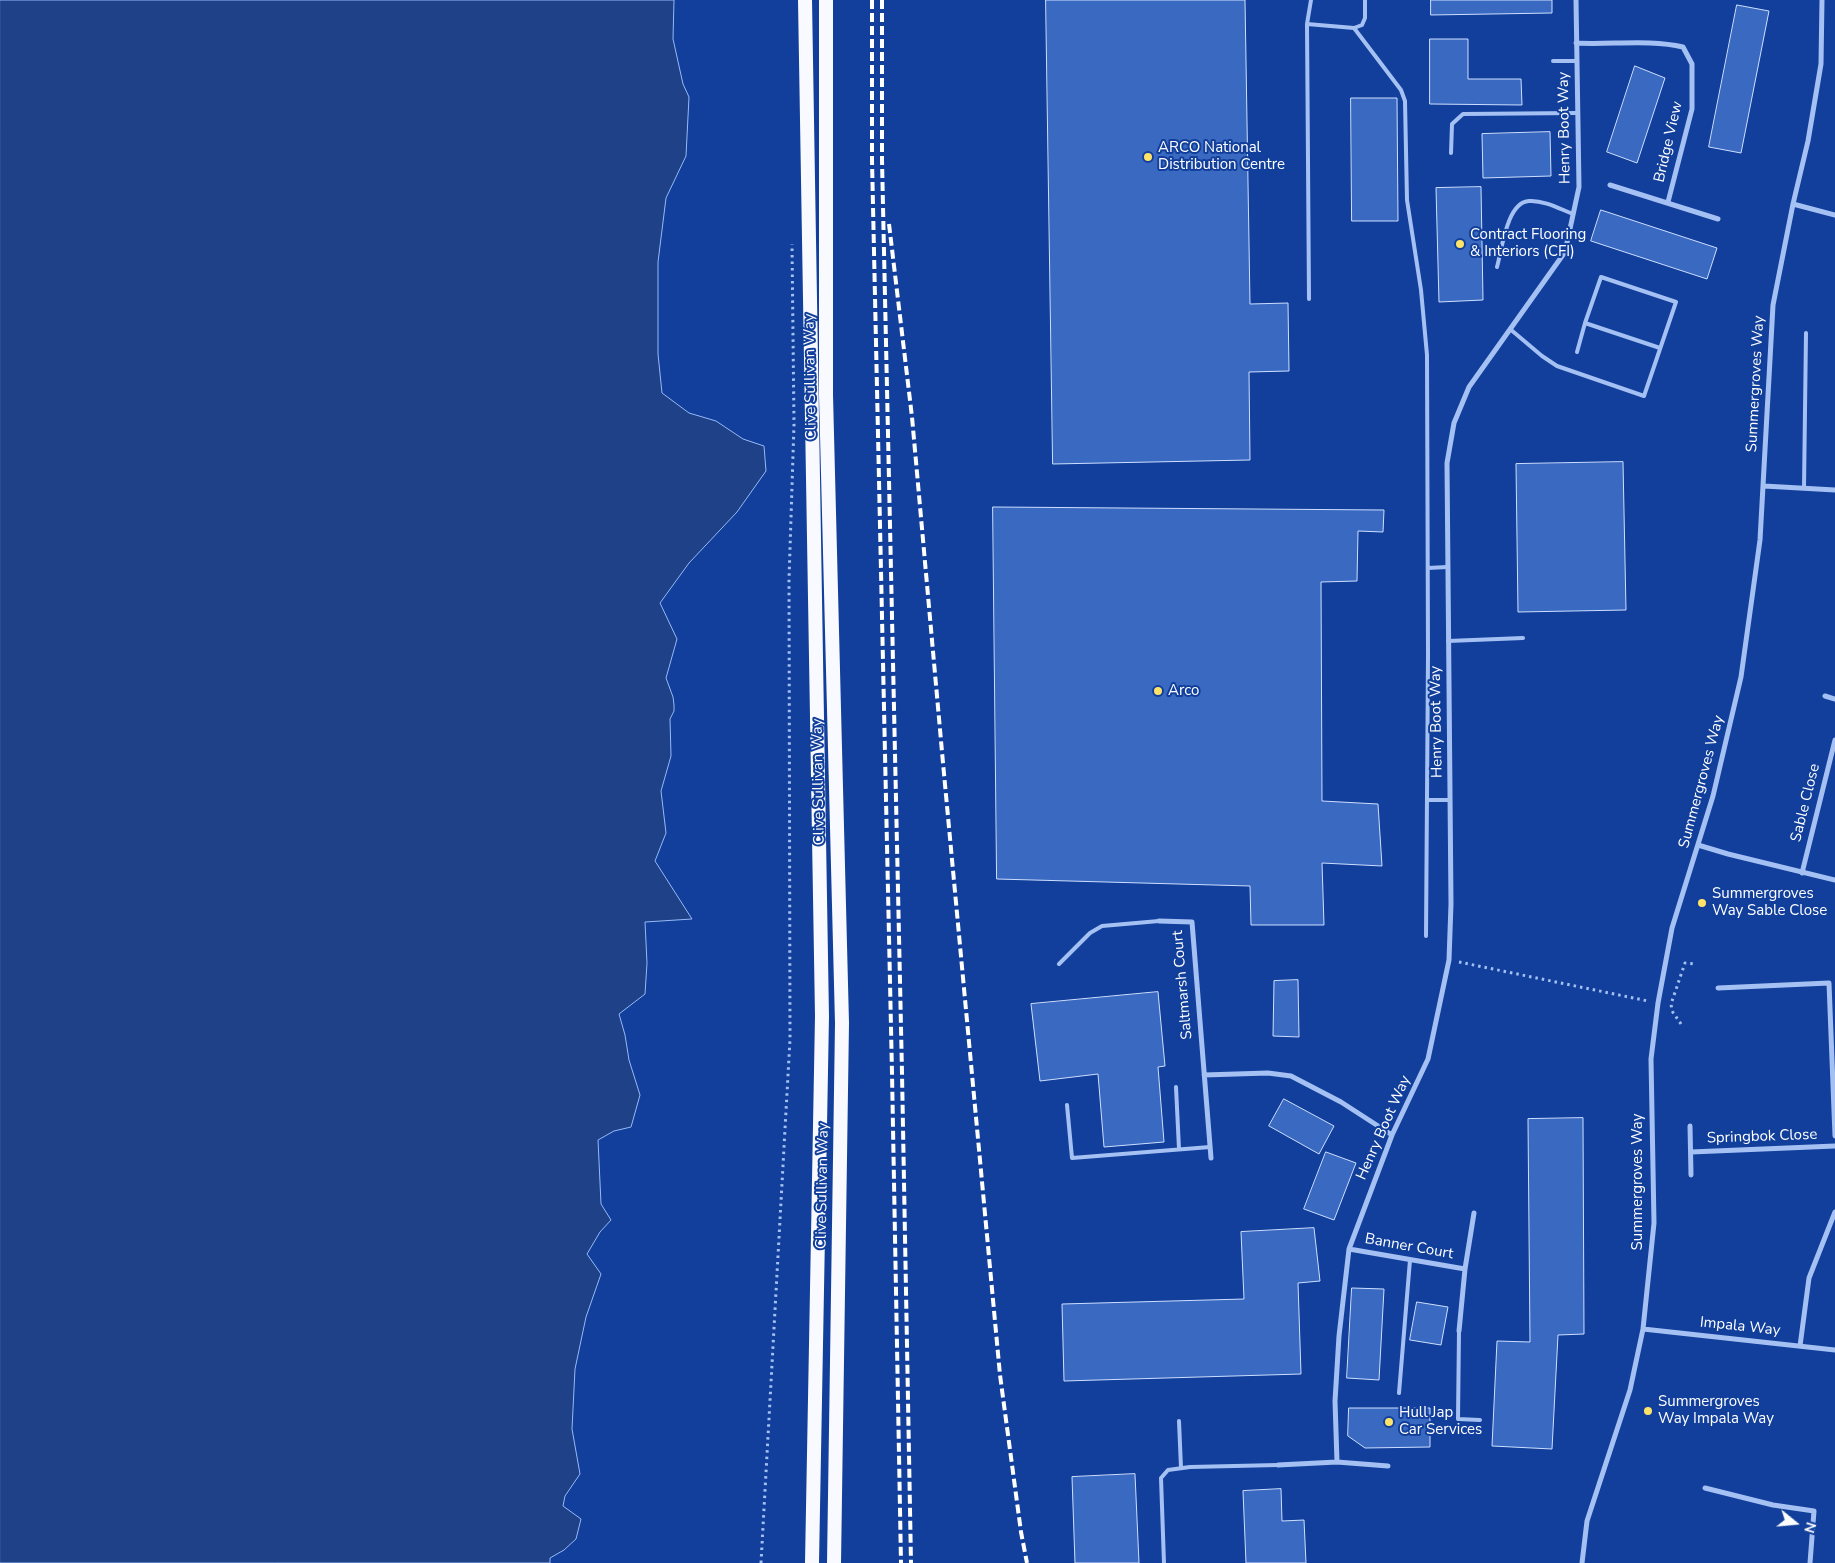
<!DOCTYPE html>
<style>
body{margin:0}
#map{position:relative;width:1835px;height:1563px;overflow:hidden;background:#113f9b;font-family:"Nunito Sans",sans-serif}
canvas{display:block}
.north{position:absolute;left:1770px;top:1498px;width:50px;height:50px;-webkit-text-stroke:4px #113f9b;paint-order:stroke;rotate:107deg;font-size:14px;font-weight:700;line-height:20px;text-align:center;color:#fff}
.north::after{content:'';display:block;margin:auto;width:18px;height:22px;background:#fff;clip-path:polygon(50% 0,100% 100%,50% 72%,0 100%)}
</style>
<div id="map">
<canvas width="1835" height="1563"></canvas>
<div class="north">N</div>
</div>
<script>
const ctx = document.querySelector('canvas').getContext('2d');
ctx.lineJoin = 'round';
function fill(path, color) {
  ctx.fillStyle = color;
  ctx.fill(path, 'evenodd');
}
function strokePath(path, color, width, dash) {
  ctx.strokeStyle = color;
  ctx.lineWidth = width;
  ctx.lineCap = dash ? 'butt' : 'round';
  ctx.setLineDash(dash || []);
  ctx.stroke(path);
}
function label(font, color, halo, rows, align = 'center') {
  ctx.font = font + ' "Nunito Sans",sans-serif';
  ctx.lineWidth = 4;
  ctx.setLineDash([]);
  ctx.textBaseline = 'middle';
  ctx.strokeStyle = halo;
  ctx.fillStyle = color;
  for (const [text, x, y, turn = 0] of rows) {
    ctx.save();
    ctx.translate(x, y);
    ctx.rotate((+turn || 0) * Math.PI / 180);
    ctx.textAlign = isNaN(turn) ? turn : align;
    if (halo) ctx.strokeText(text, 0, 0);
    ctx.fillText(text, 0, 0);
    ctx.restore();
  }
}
const water = new Path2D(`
 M0 0H674L673 39 683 84 689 97 686 156 666 198 658 262V354L662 393 689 413 716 421 743 439 764 446 766 471 737 512 689 563 660 603 677 639 666 678 673 697 674 705V711L670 719 671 756 661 791 666 833 655 861 692 919 645 922 647 963 645 994 619 1014 625 1035 629 1060 640 1095 631 1127 614 1131 598 1140 601 1204 611 1220 600 1232 587 1254 601 1274 586 1317 575 1369 572 1429 580 1474 565 1496 563 1506 581 1519 576 1539 564 1550 550 1558V1563H0Z`);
const building = new Path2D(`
 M1046 0H1245L1250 304 1288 303 1289 371 1249 372 1250 460 1053 464Z
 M1431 0H1552V13L1431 15Z
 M1737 5 1769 11 1741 153 1709 147Z
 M1430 39H1468V79H1521L1522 105 1430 104Z
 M1635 66 1665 78 1637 163 1607 152Z
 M1351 98H1397L1398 221H1352Z
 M1550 132 1551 176 1483 178 1482 134Z
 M1481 187 1483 300 1439 302 1436 188Z
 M1601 210 1717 248 1707 279 1591 241Z
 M1623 462 1626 610 1518 612 1516 464Z
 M993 507 1384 510 1383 532 1358 531 1357 581 1321 582 1322 801 1378 804 1382 866 1322 863 1324 925H1251L1250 886 997 879Z
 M1298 980 1299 1037 1273 1036 1274 981Z
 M1158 992 1165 1066 1158 1067 1164 1142 1104 1147 1098 1074 1040 1081 1031 1004Z
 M1284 1099 1334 1126 1319 1154 1269 1126Z
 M1583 1118 1584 1334 1558 1335 1552 1449 1492 1446 1497 1341 1530 1342 1528 1119Z
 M1326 1152 1356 1163 1334 1220 1304 1209Z
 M1314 1228 1320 1281 1298 1283 1301 1374 1064 1381 1062 1304 1244 1299 1241 1232Z
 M1352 1288 1384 1289 1379 1380 1347 1378Z
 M1417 1302 1448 1307 1441 1345 1410 1340Z
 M1349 1408H1430V1447L1365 1448 1348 1436Z
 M1135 1474 1139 1563H1075L1072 1477Z
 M1281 1489 1282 1521 1304 1520 1306 1563H1246L1243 1491Z`);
const path = new Path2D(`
 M1459 962 1648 1001
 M1681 1024 1672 1011 1671 1004 1685 963 1695 964
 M761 1563 790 1039 789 580 794 424 792 244`);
const service = new Path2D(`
 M1307 24 1354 28 1362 25 1365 18V0
 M1354 28 1401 90 1405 101 1407 200 1421 290 1427 355 1428 655 1426 936
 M1553 61H1576
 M1451 153 1452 124 1463 114 1577 113
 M1497 267C1502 249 1507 202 1529 201 1544 200 1560 209 1573 214
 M1309 299 1307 24 1311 0
 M1510 329 1542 356 1557 366 1644 396 1676 302 1601 277 1585 323 1660 348
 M1577 352 1585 323
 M1804 488 1806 333
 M1428 568 1447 567
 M1448 641 1523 638
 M1427 800H1450
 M1059 964 1090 933 1102 926 1159 921
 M1176 1087 1179 1149
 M1067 1105 1072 1158 1210 1147
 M1459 1331 1458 1419 1480 1420
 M1399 1393 1410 1260
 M1179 1421 1181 1468
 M1164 1563 1161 1478 1168 1470 1190 1467 1278 1465`);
const minor = new Path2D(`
 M1576 43C1610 45 1650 39 1683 47L1692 64V109L1668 202
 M1610 185 1718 219
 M1793 204 1835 215
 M1764 486 1835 490
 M1825 696 1835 699
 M1698 845 1728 854 1835 880
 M1802 873 1835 740
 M1159 921 1192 922 1211 1158
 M1718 988 1829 983 1835 1136
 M1204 1075 1268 1073 1291 1076 1341 1102 1392 1135
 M1690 1126 1691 1175
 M1691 1152 1835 1146
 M1349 1249 1465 1269
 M1643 1329 1835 1350
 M1459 1331 1465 1269 1474 1213
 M1800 1346 1809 1278 1835 1212
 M1337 1462 1335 1401 1339 1336 1349 1249 1392 1135 1428 1059 1449 960 1451 904 1447 463 1454 423 1469 387 1565 252 1579 187 1576 0
 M1278 1465 1337 1462 1388 1466
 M1705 1488 1773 1505 1814 1511 1810 1563
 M1582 1563 1587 1521 1630 1390 1643 1329 1654 1223 1651 1059 1658 1003 1672 928 1713 796 1741 677 1760 540 1773 305 1793 204 1808 141 1821 64 1822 0`);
const trunk = new Path2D(`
 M805 0 822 1016 812 1563
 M826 0V395L842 1023 834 1563`);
const rail = new Path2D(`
 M872 0V160L892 1073 901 1563
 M882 0V160L902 1073 911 1563
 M889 224 912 417 943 763 1000 1375 1021 1532 1027 1563`);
const markers = [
 [1148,157,5,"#ffe368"],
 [1460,244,5,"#ffe368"],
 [1158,691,5,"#ffe368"],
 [1702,903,5,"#ffe368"],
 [1648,1411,5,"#ffe368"],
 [1389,1422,5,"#ffe368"]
];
const streetNames = [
 ["Henry Boot Way",1565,128,-91],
 ["Bridge View",1669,142,-77],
 ["Clive Sullivan Way",811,377,-91],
 ["Summergroves Way",1756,384,-87],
 ["Henry Boot Way",1437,722,-91],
 ["Clive Sullivan Way",819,782,-91],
 ["Summergroves Way",1702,782,-75],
 ["Sable Close",1806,803,-76],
 ["Saltmarsh Court",1183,985,-95],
 ["Henry Boot Way",1384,1128,-66],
 ["Springbok Close",1762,1137,-2],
 ["Summergroves Way",1638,1182,-90],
 ["Clive Sullivan Way",823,1186,-89],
 ["Banner Court",1409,1247,10],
 ["Impala Way",1740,1327,6]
];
const poiNames = [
 ["ARCO National",1158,148],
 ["Distribution Centre",1158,165],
 ["Contract Flooring",1470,235],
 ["& Interiors (CFI)",1470,252],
 ["Arco",1168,691],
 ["Summergroves",1712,894],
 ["Way Sable Close",1712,911],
 ["Summergroves",1658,1402],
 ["Way Impala Way",1658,1419],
 ["Hull Jap",1399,1413],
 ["Car Services",1399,1430]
];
fill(water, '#1e4187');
strokePath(water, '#97baf7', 1);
fill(building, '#3a69c2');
strokePath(building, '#cedffe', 1);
strokePath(path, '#a5c1f4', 3, [2.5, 4]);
strokePath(service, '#a5c1f4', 4);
strokePath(minor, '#a5c1f4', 5);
strokePath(trunk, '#f8faff', 14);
strokePath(rail, '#fff', 4, [9, 4]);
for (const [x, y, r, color] of markers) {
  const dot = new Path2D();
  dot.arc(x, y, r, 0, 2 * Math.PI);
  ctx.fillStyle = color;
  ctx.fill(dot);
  strokePath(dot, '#113f9b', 2);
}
label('15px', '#fff', '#113f9b', streetNames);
label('15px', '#fff', '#113f9b', poiNames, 'left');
</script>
